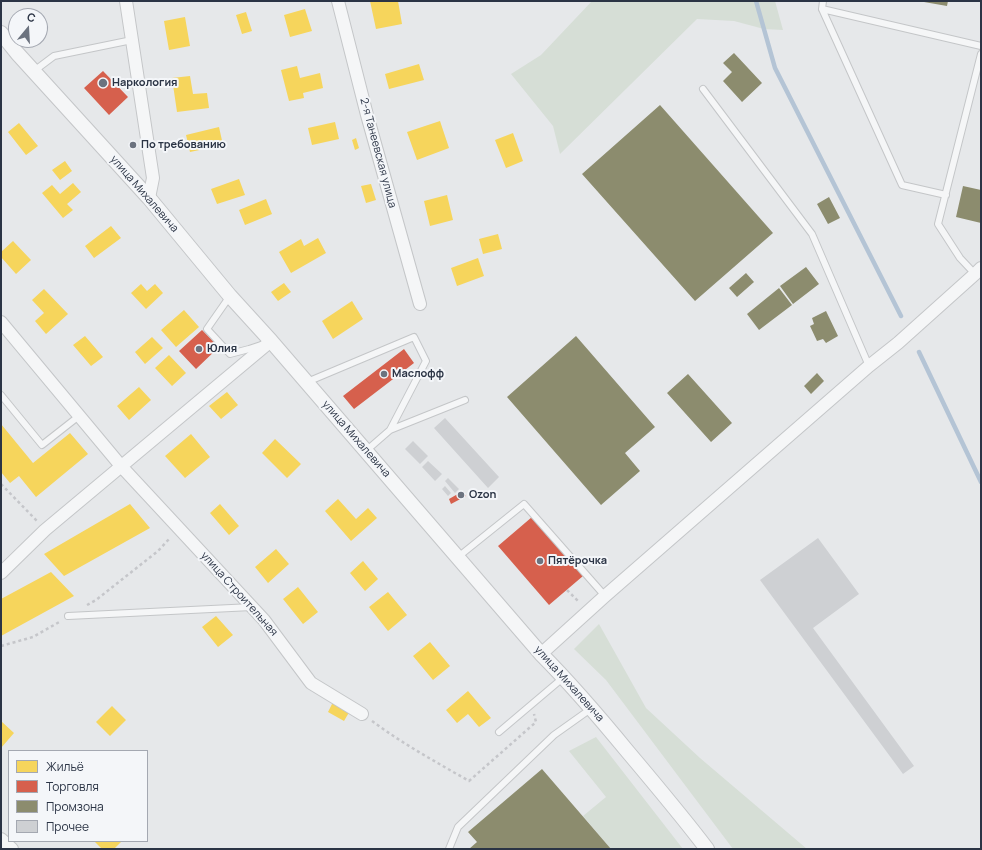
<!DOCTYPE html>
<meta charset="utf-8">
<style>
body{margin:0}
#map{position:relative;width:982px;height:850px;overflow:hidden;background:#e6e8ea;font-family:Manrope,sans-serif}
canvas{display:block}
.frame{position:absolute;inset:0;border:2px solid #2b3445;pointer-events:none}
.legend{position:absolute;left:8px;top:750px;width:140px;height:92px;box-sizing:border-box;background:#f4f6f9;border:1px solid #a4a8b1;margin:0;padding:5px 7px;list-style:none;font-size:12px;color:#2b3445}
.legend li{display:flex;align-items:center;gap:8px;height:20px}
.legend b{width:20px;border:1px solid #a4a8b1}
.north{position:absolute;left:8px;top:8px;width:40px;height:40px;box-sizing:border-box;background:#f4f6f9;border:1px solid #a4a8b1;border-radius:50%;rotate:18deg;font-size:11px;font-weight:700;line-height:16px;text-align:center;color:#2b3445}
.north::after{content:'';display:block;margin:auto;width:14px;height:18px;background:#6c737f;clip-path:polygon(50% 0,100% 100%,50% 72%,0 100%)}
</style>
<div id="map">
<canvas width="982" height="850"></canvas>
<div class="frame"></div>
<ul class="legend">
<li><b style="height:11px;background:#f6d55c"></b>Жильё</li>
<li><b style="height:11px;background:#d6604d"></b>Торговля</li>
<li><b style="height:11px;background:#8c8c6e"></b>Промзона</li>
<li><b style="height:11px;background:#ced0d3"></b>Прочее</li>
</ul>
<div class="north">С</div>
</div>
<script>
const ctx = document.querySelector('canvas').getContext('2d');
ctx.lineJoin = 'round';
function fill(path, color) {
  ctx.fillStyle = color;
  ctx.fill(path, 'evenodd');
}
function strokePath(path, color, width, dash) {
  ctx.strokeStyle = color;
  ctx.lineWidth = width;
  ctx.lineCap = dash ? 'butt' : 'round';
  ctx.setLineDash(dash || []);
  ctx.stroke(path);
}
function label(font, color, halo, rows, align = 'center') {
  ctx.font = font + ' Manrope,sans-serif';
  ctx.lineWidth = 4;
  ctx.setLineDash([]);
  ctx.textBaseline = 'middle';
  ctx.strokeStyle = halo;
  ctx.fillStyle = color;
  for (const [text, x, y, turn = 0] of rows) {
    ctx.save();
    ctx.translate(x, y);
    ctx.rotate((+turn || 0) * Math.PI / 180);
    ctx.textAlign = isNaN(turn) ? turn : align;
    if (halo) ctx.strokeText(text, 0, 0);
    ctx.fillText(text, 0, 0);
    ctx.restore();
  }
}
const green = new Path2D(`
 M592 1H775L783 30 764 29 734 21 697 19 560 154 553 126 511 74 541 55Z
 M599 624 646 708 700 758 807 849H733L606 680 574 649Z
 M596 737 683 849H611L583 816 606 797 569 751Z`);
const homes = new Path2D(`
 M370 1H398L402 24 376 29Z
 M305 9 312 31 290 37 284 15Z
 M246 12 252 31 242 34 236 15Z
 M185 17 190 46 169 50 164 21Z
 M419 64 424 80 389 89 385 74Z
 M297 66 300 78 320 73 323 88 303 93 304 98 289 101 281 70Z
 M190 76 193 94 207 93 209 108 177 112 172 78Z
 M440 121 449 148 417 160 407 132Z
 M335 122 339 139 312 145 308 128Z
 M19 123 38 146 26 155 8 132Z
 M219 127 223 145 190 152 186 135Z
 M513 133 523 161 506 168 495 140Z
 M356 138 359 148 355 150 352 140Z
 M65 161 72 171 60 180 52 170Z
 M239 179 245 195 217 204 211 189Z
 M73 183 81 192 67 204 73 210 63 218 42 193 52 185 60 194Z
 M371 184 376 200 366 203 361 186Z
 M447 195 453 220 430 226 424 201Z
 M266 199 272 214 245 225 239 210Z
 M111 226 121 238 94 258 85 246Z
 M498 234 502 249 483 254 479 239Z
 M318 238 326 253 291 273 279 252 301 239 304 246Z
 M13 241 31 260 16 274 1 257V252Z
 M478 258 484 276 457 286 451 268Z
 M284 283 291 292 278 301 271 292Z
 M141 284 147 291 155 284 163 293 146 309 131 293Z
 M44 289 68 314 46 334 35 321 44 313 32 300Z
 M352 301 363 319 333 339 322 321Z
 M184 310 199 327 176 347 161 330Z
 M85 336 103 357 91 366 73 345Z
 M152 337 163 348 145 364 135 352Z
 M169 355 186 373 172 386 155 368Z
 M139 387 151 400 129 420 117 406Z
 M227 392 238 405 221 419 209 406Z
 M1 424 33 463 70 433 88 454 36 497 19 476 10 483 1 472Z
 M191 434 210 457 185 478 165 456Z
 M275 439 301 464 287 478 262 453Z
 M338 499 356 519 368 508 377 518 351 541 325 511Z
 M130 504 150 528 64 576 44 554Z
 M220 504 239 526 229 535 210 513Z
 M276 549 289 564 268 583 255 567Z
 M363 561 378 579 365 591 350 573Z
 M51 572 74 596 1 636V599Z
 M298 587 318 612 303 624 283 599Z
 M388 592 407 615 388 631 369 607Z
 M216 616 233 635 218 647 202 627Z
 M430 642 450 666 433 680 413 656Z
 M468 691 491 718 479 727 468 714 457 723 446 710Z
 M334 700 351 709 344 721 328 712Z
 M112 706 126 720 110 736 96 722Z
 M1 721 14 733 1 748Z
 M94 841H122L114 849H102Z`);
const shops = new Path2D(`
 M103 71 128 97 109 115 84 88Z
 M202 330 219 347 196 369 179 351Z
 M404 349 414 363 354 409 343 396Z
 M463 491 466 496 451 504 449 499Z
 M532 517 583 576 549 605 498 546Z`);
const industry = new Path2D(`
 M924 1H948L947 6 924 2Z
 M734 53 762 83 742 102 723 81 732 72 723 63Z
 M660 105 773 233 695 301 582 174Z
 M963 186 981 190V223L956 217Z
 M829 197 840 218 828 224 817 204Z
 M806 267 819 284 793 304 780 286Z
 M746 273 754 282 737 297 729 288Z
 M779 288 792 305 759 330 747 314Z
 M826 311 838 336 826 343 823 339 817 341 810 326 814 324 812 318Z
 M576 336 655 427 625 453 640 471 601 505 507 397Z
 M817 373 824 381 811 394 804 386Z
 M688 374 732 423 711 442 667 393Z
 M542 769 611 849H469L477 842 468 832Z`);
const stream = new Path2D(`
 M756 1 775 68 901 316
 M919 352 981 482`);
const building = new Path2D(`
 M445 418 499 477 488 488 434 428Z
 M413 441 428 456 420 464 405 449Z
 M428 461 442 474 435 481 422 467Z
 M448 478 459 489 455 493 445 481Z
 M445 486 451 493 448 496 442 489Z
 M818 538 859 594 813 628 914 766 903 774 760 580Z`);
const path = new Path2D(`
 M1 484 37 521
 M567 590 579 602
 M87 605 96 600 158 551 170 538
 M1 646 33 637 61 621
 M372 721C403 744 436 762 469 781L536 722 534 714`);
const service = new Path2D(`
 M823 1 822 9 902 185 946 195
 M822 9 981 46
 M34 71 54 56 132 40
 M703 89 812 234 869 366
 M975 274 960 258 938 224 981 54
 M230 296 207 329 230 354 249 349 261 345
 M307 382 414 337 426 361 390 430
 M1 395 42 445 79 416
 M367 450 390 430 465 400
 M458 557 524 504 605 596
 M68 616 252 607
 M499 732 564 677
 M449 849 458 827 554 735 592 708`);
const minor = new Path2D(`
 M126 1 153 178 149 198
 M338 1 367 115 420 304
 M1 322 121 466 264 620 311 683 362 714
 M1 573 45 530 271 341
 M541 654 605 596 869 366 898 343 975 274 981 268
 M1 839 12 849`);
const tertiary = new Path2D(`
 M1 33 17 53 149 198 230 296 271 341 541 654C572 685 600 718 628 752 655 784 682 816 707 849`);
const markers = [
 [103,83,5,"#6c737f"],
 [133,145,4,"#6c737f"],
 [199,349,4,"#6c737f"],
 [384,374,4,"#6c737f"],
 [461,495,4,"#6c737f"],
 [540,561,4,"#6c737f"]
];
const poiNames = [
 ["Наркология",112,83],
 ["По требованию",141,145],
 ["Юлия",207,349],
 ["Маслофф",392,374],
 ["Ozon",469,495],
 ["Пятёрочка",548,561]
];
const streetNames = [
 ["2-я Танеевская улица",378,153,75],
 ["улица Михалевича",144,194,49],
 ["улица Михалевича",356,439,49],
 ["улица Строительная",239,594,48],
 ["улица Михалевича",569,684,48]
];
fill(green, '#d6ded6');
fill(homes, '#f6d55c');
fill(shops, '#d6604d');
fill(industry, '#8c8c6e');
strokePath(stream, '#b4c4d5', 4.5);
fill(building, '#ced0d3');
strokePath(service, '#c4c6c8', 8);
strokePath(minor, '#c4c6c8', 14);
strokePath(tertiary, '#c4c6c8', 16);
strokePath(path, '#c5c6ca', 2.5, [3, 3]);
strokePath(service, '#f5f6f7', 6);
strokePath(minor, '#f5f6f7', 12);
strokePath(tertiary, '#f5f6f7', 14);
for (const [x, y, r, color] of markers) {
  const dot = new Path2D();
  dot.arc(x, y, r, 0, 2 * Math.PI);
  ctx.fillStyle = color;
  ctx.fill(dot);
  strokePath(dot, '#f4f6f9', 1.5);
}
label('bold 11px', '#2b3445', '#f4f6f9', poiNames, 'left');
label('11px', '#2b3445', '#f4f6f9', streetNames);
</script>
